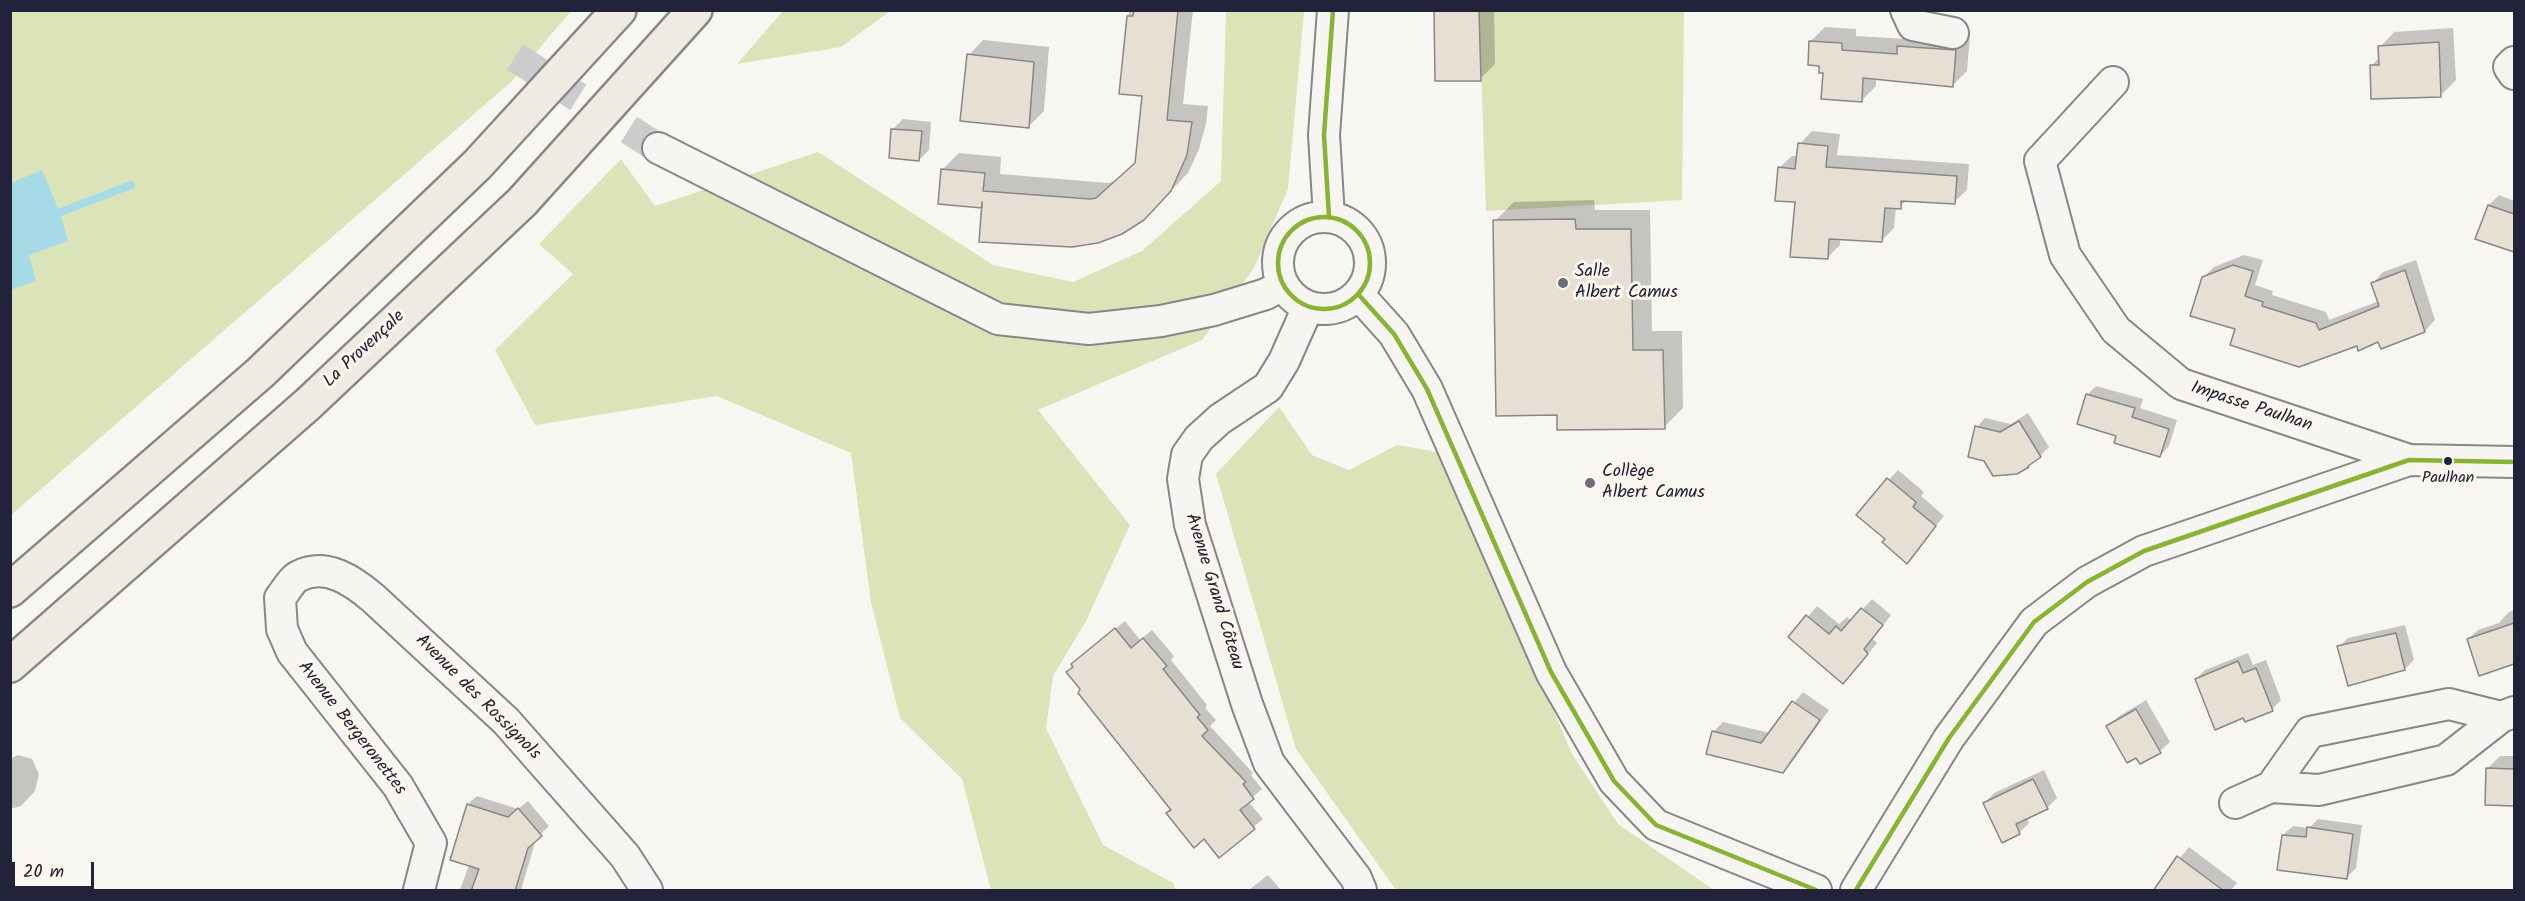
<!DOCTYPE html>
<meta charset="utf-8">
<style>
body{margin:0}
#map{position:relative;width:2525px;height:901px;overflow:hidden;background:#f8f6f0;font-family:Kalam,sans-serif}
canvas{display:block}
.frame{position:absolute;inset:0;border:12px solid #22223b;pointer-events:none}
.scale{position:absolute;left:12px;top:862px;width:82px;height:27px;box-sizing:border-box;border:3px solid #22223b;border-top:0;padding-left:8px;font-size:18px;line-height:21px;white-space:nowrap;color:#22223b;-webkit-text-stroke:4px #fbf7ec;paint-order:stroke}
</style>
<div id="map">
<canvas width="2525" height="901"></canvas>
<div class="frame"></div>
<div class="scale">20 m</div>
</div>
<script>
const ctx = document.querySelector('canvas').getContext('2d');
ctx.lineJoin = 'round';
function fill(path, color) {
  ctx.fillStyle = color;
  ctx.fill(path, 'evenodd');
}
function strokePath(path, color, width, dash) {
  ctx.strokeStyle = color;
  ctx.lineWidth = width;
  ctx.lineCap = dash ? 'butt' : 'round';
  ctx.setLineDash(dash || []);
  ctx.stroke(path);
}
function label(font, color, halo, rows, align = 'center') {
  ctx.font = font + ' Kalam,sans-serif';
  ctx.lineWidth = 6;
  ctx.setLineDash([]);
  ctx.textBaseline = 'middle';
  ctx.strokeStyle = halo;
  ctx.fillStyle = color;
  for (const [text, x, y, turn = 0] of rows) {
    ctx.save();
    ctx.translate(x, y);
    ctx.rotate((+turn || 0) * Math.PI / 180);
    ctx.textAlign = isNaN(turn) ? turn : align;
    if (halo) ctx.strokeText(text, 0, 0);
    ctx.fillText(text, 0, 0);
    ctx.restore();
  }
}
const green = new Path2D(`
 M11 11H571L511 82 11 515Z
 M783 11V10L890 11 841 47 737 64Z
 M1226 11H1304L1288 189 1254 268 1202 340 1038 410 1130 525 1086 621 1053 676 1046 728 1103 845 1173 883 1176 890H991L962 779 900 718 871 602 851 453 717 396 535 425 495 350 573 274 539 244 621 159 655 206 818 152 993 265 1073 282 1142 251 1221 181Z
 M1479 11H1684L1682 200 1486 211Z
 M1279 407 1312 455 1349 470 1397 445 1444 453 1572 754 1618 824 1714 890H1396L1296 749 1216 474Z`);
const water = new Path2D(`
 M42 170 60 213 68 241 29 255 36 281 11 290V183Z`);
const shadow = new Path2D(`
 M1129 10H1193L1183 104 1208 106 1206 124 1199 149 1188 173 1161 201 984 204 942 170 959 153 1001 157 1000 174 1108 183 1115 181 1136 162 1144 95 1121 92Z
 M1435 10H1494L1495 64 1480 79Z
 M1825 27 1856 29V36L1906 39 1913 32 1970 36 1967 71 1952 86 1876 78V86L1861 101 1824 72 1810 42Z
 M2453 28 2456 80 2441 95 2371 66 2380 57V47L2394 32Z
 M983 40 1049 47 1044 111 1029 126 969 55Z
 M903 119 931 122 929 150 919 160 893 129Z
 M1812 131 1840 134 1837 155 1969 164 1967 190 1954 202 1907 200 1900 207H1896L1894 228 1882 240 1840 238V245L1827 258 1779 168 1792 156H1798L1800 144Z
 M2499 195 2514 201V251L2477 238 2489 205Z
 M1594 200 1595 210H1650L1652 331H1682L1683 408 1664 427 1558 413 1495 221 1514 202Z
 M2244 255 2263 260 2255 285 2273 291 2272 295 2326 312 2329 320 2379 301 2373 283 2383 272 2416 260 2435 320 2425 331 2382 347 2379 340 2357 344 2237 328 2203 278 2214 267Z
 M2096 386 2143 399 2140 408 2177 420 2169 446 2160 456 2118 435 2087 395Z
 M2028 413 2049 447 2040 456 1977 427 1985 418 2011 424Z
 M1898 470 1924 492 1921 496 1944 516 1907 562 1887 539 1858 514Z
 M1872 599 1891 615 1873 639 1877 643 1853 672 1791 637 1817 606 1839 624 1847 617 1852 621Z
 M2514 610V663L2480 674 2468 639 2478 630 2499 623 2509 612Z
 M1125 621 1140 640 1152 630 1174 656 1171 660 1207 705 1205 708 1216 720 1210 726 1253 773 1251 775 1262 789 1248 801 1263 819 1219 856 1204 837 1172 810 1082 689 1074 666 1082 656Z
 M2405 625 2414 660 2405 669 2339 647 2348 638Z
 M2248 653 2253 665 2266 660 2281 700 2272 709 2244 717 2196 679 2205 670Z
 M1803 692 1829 710 1792 762 1782 772 1713 732 1723 722 1770 733Z
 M2146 700 2170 742 2160 751 2140 762 2108 727 2118 717Z
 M18 755 32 759 39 774 35 791 21 806 10 809V759Z
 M2500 756H2514V805L2486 804 2487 769Z
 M2044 770 2057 798 2047 808 2027 818 2029 823 2019 833 1985 803 1994 793Z
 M477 796 518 809 528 801 549 826 536 839 521 890H460L469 865 468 804Z
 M2318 819 2362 825 2356 868 2347 877 2283 835 2293 826 2309 828Z
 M2189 847 2237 883 2231 890H2159L2156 888Z
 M1268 875 1281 890H1249Z`);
const stream = new Path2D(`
 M50 216 131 185`);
const building = new Path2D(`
 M1134 10H1178L1167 120 1192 122 1187 155 1171 191 1144 220 1122 234 1098 243 1072 247 979 242 982 202V208L938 204 941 169 985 173 983 191 1090 199 1096 198 1135 163 1142 96 1119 94 1127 16H1133Z
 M1434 10H1479L1481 81H1435Z
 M1809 41 1842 43V50L1897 54V46L1956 50 1953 87 1863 78 1862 102 1821 99 1823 73H1819V66L1808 65Z
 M2439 42 2441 97 2371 99 2370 65H2379L2378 46Z
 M967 54 1034 62 1029 128 960 121Z
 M891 129 922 131 919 161 889 158Z
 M1798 143 1828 146 1826 167 1957 176 1955 204 1901 201V209L1885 208 1882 242 1829 239 1828 259 1790 257 1795 202 1775 201 1778 167 1795 169Z
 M2488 205 2514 214V252L2475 239Z
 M1575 219 1576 229H1631L1633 350H1663L1665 429 1557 430V415L1496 416 1493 220Z
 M2233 265 2253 271 2245 296 2263 302 2262 306 2316 323 2319 330 2379 306 2371 283 2405 270 2425 332 2381 349 2378 342 2358 351 2357 346 2299 367 2230 345 2235 329 2190 316 2202 277Z
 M2086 394 2135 408 2132 417 2169 429 2160 457 2114 443 2116 436 2077 424Z
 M2019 421 2041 457 2028 466 2029 467 2017 474 1993 476 1984 461 1968 457 1975 426 2000 432Z
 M1887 478 1916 502 1913 507 1936 526 1907 564 1882 542 1885 539 1856 515Z
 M1861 608 1883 625 1864 649 1868 654 1843 684 1788 637 1806 615 1829 634 1836 626 1841 631Z
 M2514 623V664L2479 676 2467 639Z
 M1115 628 1131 648 1143 638 1167 666 1163 669 1200 715 1197 717 1208 730 1202 736 1246 782 1243 784 1254 799 1240 810 1255 829 1219 858 1204 839 1194 848 1166 813 1171 810 1078 693 1080 689 1066 672 1073 667 1071 664Z
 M2396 633 2405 670 2348 686 2337 646Z
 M2238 661 2243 673 2256 668 2273 711 2245 722 2243 718 2215 730 2195 679Z
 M1792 701 1820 720 1783 773 1706 754 1712 731 1761 743Z
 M2136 709 2161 753 2140 764 2136 758 2127 763 2106 726Z
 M2486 768 2514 769V806L2485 805Z
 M2033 779 2048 809 2016 824 2020 834 2002 843 1983 803Z
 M467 804 508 817 518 808 542 836 528 848 515 891H471L479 869 450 860Z
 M2307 827 2353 834 2347 879 2277 870 2282 835 2306 837Z
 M2177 856 2224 891H2153Z`);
const minorTunnel = new Path2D(`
 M515 57 658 148`);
const minor = new Path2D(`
 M1906 10 1913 25 1953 33
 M2514 62 2509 67 2514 74
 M2113 82 2040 161 2065 255 2116 330 2181 384 2409 460
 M658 148 998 319 1089 329 1161 321 1214 310 1266 294 1282 285
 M1278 263a46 46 0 1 1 92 0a46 46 0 1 1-92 0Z
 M1329 217 1324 135 1333 10
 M1358 294 1394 334 1427 389 1551 672 1614 781 1656 825 1816 890
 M1308 307 1284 361 1268 387 1220 419 1199 438 1187 455 1183 479 1190 525 1247 704 1269 763 1356 878 1361 890
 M2271 787 2319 790 2446 760 2501 717
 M2235 803 2271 787 2310 732 2449 704 2501 717 2514 712
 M419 890 431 843 398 786 292 652 282 629 280 598C285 592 292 579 299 576 326 562 353 581 373 598L506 721 625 856 647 890
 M1856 890 1949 738 2034 622 2087 582 2144 551 2409 460 2514 462`);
const highway = new Path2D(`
 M10 590 260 373 477 165 619 10
 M10 665 308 404 522 202 695 10`);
const bus1 = new Path2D(`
 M1278 263a46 46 0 1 1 92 0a46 46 0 1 1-92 0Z
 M1329 217 1324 135 1333 10
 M1358 294 1394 334 1427 389 1551 672 1614 781 1656 825 1816 890
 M1856 890 1949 738 2034 622 2087 582 2144 551 2409 460 2514 462`);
const markers = [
 [1563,283,6,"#6d6c7a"],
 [2448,461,5,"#22223b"],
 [1590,483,6,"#6d6c7a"]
];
const busNames = [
 ["Paulhan",2448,479]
];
const poiNames = [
 ["Salle",1575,273],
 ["Albert Camus",1575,294],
 ["Collège",1602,473],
 ["Albert Camus",1602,494]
];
const streetNames = [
 ["La Provençale",365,350,-43],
 ["Impasse Paulhan",2251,408,18],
 ["Avenue Grand Côteau",1213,592,73],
 ["Avenue des Rossignols",477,698,45],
 ["Avenue Bergeronettes",351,729,52]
];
fill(green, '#dbe4b8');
fill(water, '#a6dae7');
fill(shadow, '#0003');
strokePath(stream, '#a6dae7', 8);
fill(building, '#e8dfd4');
strokePath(building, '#878688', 1.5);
strokePath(minorTunnel, '#cdcccc', 30, [30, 15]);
strokePath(minor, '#878688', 34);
strokePath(highway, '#878688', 38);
strokePath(minor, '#f6f5f1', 30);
strokePath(highway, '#f0ebe2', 33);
strokePath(bus1, '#88b333', 4.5);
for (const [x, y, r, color] of markers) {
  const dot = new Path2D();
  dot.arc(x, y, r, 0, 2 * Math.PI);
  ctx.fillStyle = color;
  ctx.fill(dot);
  strokePath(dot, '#fbf7ec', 2);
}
label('16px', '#22223b', '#fbf7ec', busNames);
label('18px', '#22223b', '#fbf7ec', poiNames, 'left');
label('18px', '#22223b', '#fbf7ec', streetNames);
</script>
